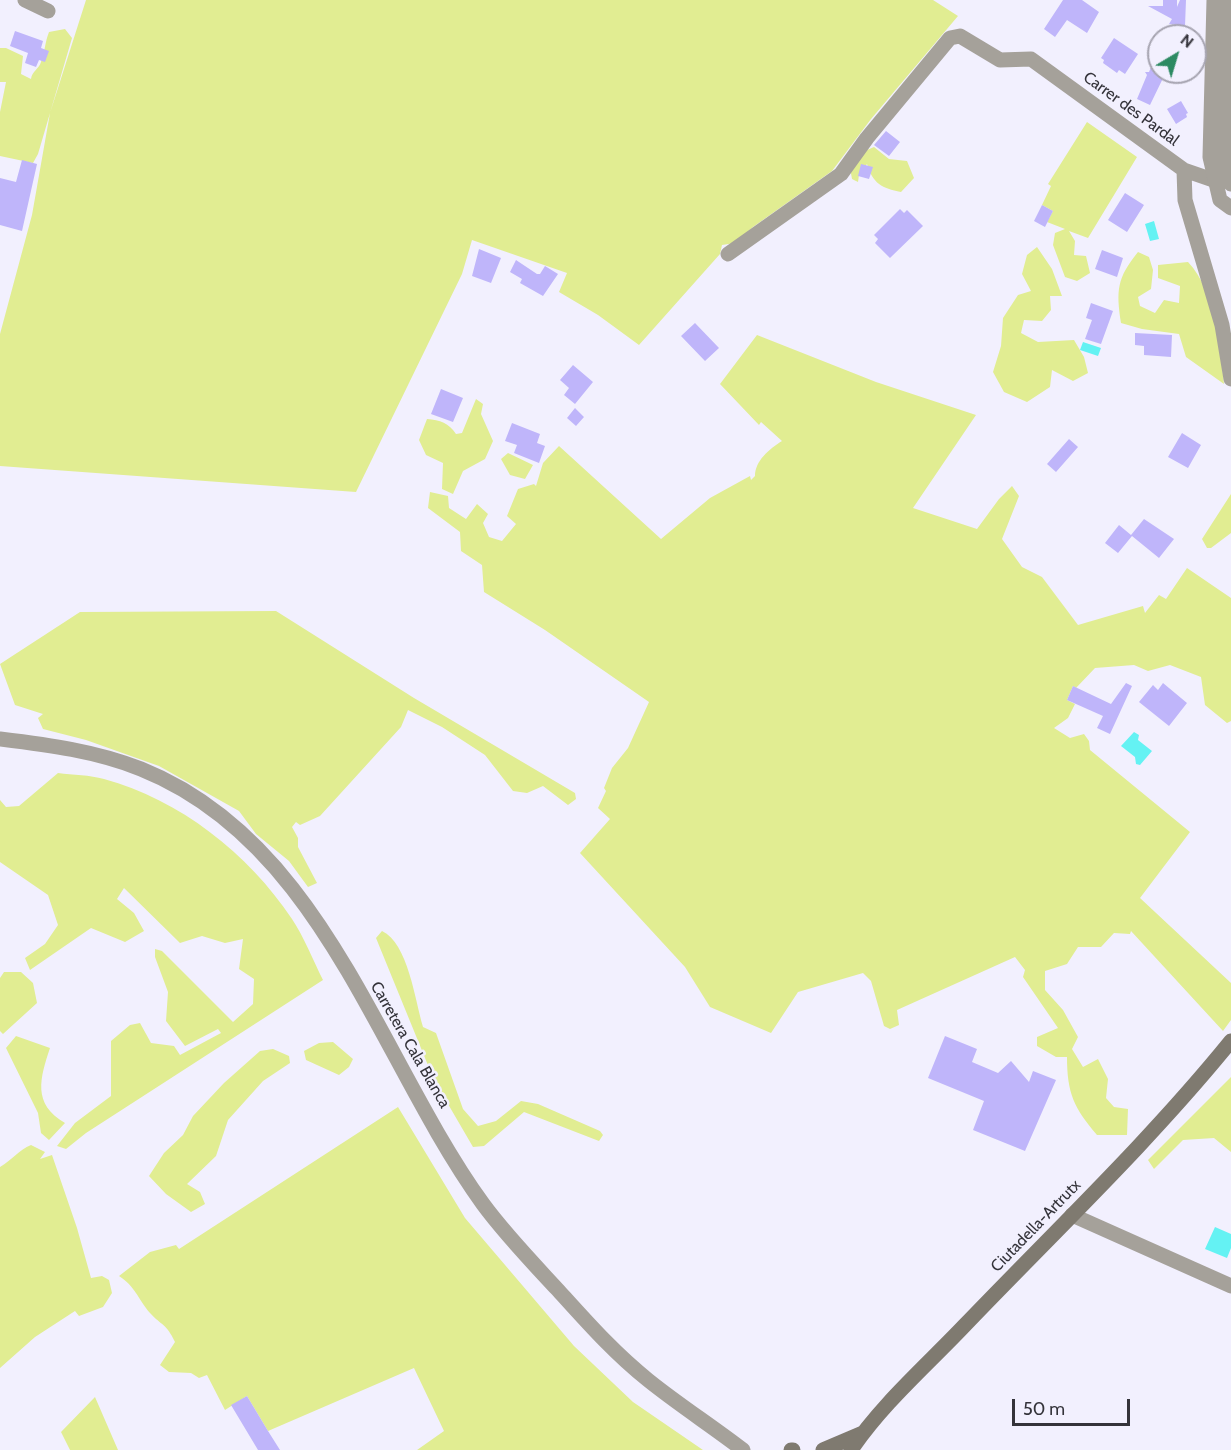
<!DOCTYPE html>
<style>
body{margin:0}
#map{position:relative;width:1231px;height:1450px;overflow:hidden;background:#f2f0fe;font-family:Cabin,sans-serif}
canvas{display:block}
.north{position:absolute;left:1147px;top:24px;width:60px;height:60px;box-sizing:border-box;background:#f2f0fe;border:2px solid #a6a4b0;border-radius:50%;rotate:38deg;font-size:16px;font-weight:700;line-height:24px;text-align:center;color:#34333a}
.north::after{content:'';display:block;margin:auto;width:21px;height:27px;background:#2c8a62;clip-path:polygon(50% 0,100% 100%,50% 72%,0 100%)}
.scale{position:absolute;left:1012px;top:1399px;width:118px;height:27px;box-sizing:border-box;border:3px solid #34333a;border-top:0;padding-left:8px;font-size:18px;line-height:21px;white-space:nowrap;color:#34333a;-webkit-text-stroke:4px #f2f0fe;paint-order:stroke}
</style>
<div id="map">
<canvas width="1231" height="1450"></canvas>
<div class="north">N</div>
<div class="scale">50 m</div>
</div>
<script>
const ctx = document.querySelector('canvas').getContext('2d');
ctx.lineJoin = 'round';
function fill(path, color) {
  ctx.fillStyle = color;
  ctx.fill(path, 'evenodd');
}
function strokePath(path, color, width, dash) {
  ctx.strokeStyle = color;
  ctx.lineWidth = width;
  ctx.lineCap = dash ? 'butt' : 'round';
  ctx.setLineDash(dash || []);
  ctx.stroke(path);
}
function label(font, color, halo, rows, align = 'center') {
  ctx.font = font + ' Cabin,sans-serif';
  ctx.lineWidth = 5;
  ctx.setLineDash([]);
  ctx.textBaseline = 'middle';
  ctx.strokeStyle = halo;
  ctx.fillStyle = color;
  for (const [text, x, y, turn = 0] of rows) {
    ctx.save();
    ctx.translate(x, y);
    ctx.rotate((+turn || 0) * Math.PI / 180);
    ctx.textAlign = isNaN(turn) ? turn : align;
    if (halo) ctx.strokeText(text, 0, 0);
    ctx.fillText(text, 0, 0);
    ctx.restore();
  }
}
const green = new Path2D(`
 M86 0H933L958 16 871 119 832 171 753 227 735 243 722 245 720 254 639 345 598 315 559 292 567 273 472 240 462 274 356 492 0 466V334L32 215 50 113Z
 M65 29 72 38 38 154 33 163 0 156V112L6 82H0V48H6L23 56 21 74 31 79C32 71 39 69 41 62 45 51 45 42 49 32Z
 M1087 122 1137 157 1088 238 1069 231 1075 241 1074 255 1086 256 1090 273 1077 281 1065 277 1053 245 1055 233 1065 229 1047 222 1053 211 1042 205 1051 186 1048 184Z
 M874 147 889 159 907 161 914 178 901 192C882 188 873 184 867 164L859 175 858 182 852 179 850 168 860 153Z
 M1037 247 1052 269 1062 296H1050L1051 310 1042 321 1024 320 1021 333 1038 342 1074 340 1084 357 1088 373 1073 381 1052 370 1050 387 1027 402 1004 392 993 372 1001 346 1003 318 1018 295 1031 291 1022 274 1027 255Z
 M1138 252 1149 257 1153 270 1151 289 1138 297 1140 306 1155 313 1164 300 1179 303 1180 286 1158 278V265L1188 262C1216 292 1220 344 1224 384L1186 357 1179 334 1142 329 1121 323C1116 290 1117 278 1138 252Z
 M757 335 876 382 976 415 913 508 977 529 999 499 1012 486 1019 496 1002 539 1022 567 1042 577 1078 625 1143 606 1145 613 1159 595 1166 599 1187 568 1231 598V721L1227 723 1205 705 1201 677 1170 665 1148 671 1134 665 1095 668 1076 688 1073 686 1067 700 1075 704 1068 718 1054 728 1070 738 1084 734 1089 741 1090 750 1190 832 1140 898 1231 983V1020L1223 1031 1131 931 1130 934 1114 933 1101 947H1078L1067 964 1045 971V990L1063 1010 1078 1037 1072 1049 1083 1067 1098 1059 1108 1079 1106 1098 1114 1107 1128 1109 1127 1135H1097C1074 1108 1067 1093 1067 1057H1056L1037 1046V1037L1058 1028 1023 977 1025 970 1015 957 897 1010 899 1025 890 1029 884 1026 871 981 863 973 798 992 771 1033 710 1007 685 967 580 853 610 819 598 808 606 791 604 788 612 768 628 748 649 702 545 630 484 592 482 565 461 551 460 532 428 508 430 492 448 496 449 508 466 519 477 504 488 514 483 523 489 537 502 541 516 524 507 516 518 489 534 484 536 486 543 463 559 446 661 539 710 498 750 476 751 480 755 476C755 461 769 449 782 441L761 422 759 425 720 384Z
 M476 399 483 404 481 414 493 441 485 459 463 471 453 494 442 489 443 463 426 455 419 440 427 419C440 420 449 423 456 434L462 433Z
 M508 453 533 465 525 479 510 475 501 459Z
 M1231 494V533L1211 548H1207L1202 539Z
 M276 611 414 698 575 793 576 799 568 805 543 786 527 793 513 791 485 755 442 727 408 710 401 727 320 816 300 825 296 822 292 827 298 838V847L317 883 308 887 289 861 256 834 239 811 159 766 86 740 43 729 38 718 43 714 15 705 0 664 80 612Z
 M58 773C73 775 90 775 104 779 180 800 248 853 292 919 304 937 313 960 323 980L86 1133 66 1149 57 1146 75 1123 111 1096V1041L130 1025 140 1023 151 1043 174 1046 180 1055 221 1033 218 1029 185 1046 166 1021 168 992 155 957V949L162 951 233 1022 253 1004 254 979 239 969 243 939 225 943 202 936 180 943 124 888 117 899 134 913 144 931 125 942 91 928 30 970 25 958 45 944 58 925 48 895 0 862V800L6 807 19 806Z
 M382 931C408 943 415 1000 423 1027L436 1033 463 1109 478 1126 496 1121 521 1101 538 1104 600 1131 603 1135 599 1141 524 1112 484 1146 473 1147 434 1080 376 938Z
 M4 972H21L33 983 37 1003 3 1034 0 1031V978Z
 M16 1036 50 1048C40 1078 32 1104 65 1123L49 1140 41 1133 38 1113 6 1048Z
 M333 1042 353 1059 349 1067 339 1075 306 1060 304 1051 319 1043Z
 M273 1049 289 1056 290 1063 263 1081 228 1120 216 1156 187 1184 200 1192 205 1204 191 1212 166 1194 149 1176 164 1153 183 1135 193 1116 224 1083 260 1051Z
 M1231 1077V1152L1214 1138 1183 1140 1154 1169 1148 1160Z
 M398 1107 465 1218 574 1346 633 1402 703 1450H417L444 1431 414 1368 268 1431 247 1396 225 1410 207 1375 199 1378 191 1373 169 1372 160 1365 175 1342C166 1323 162 1326 150 1313 138 1299 135 1286 119 1276L150 1252 176 1245 179 1249Z
 M31 1145 45 1152 40 1159 52 1155 77 1228 91 1278 102 1276 109 1280 112 1293 103 1307 79 1316 75 1311 35 1337 0 1368V1167C12 1160 19 1150 31 1145Z
 M95 1397 118 1450H70L61 1432Z`);
const water = new Path2D(`
 M1154 221 1159 239 1150 241 1145 224Z
 M1083 342 1101 348 1098 356 1080 350Z
 M1134 732 1139 735 1138 740 1152 751 1140 765 1136 764 1135 757 1121 746Z
 M1215 1227 1231 1234V1248L1227 1258 1205 1249Z`);
const building = new Path2D(`
 M1063 0H1082L1099 12 1087 33 1067 20 1055 37 1044 29Z
 M1163 0H1177V7L1180 0H1186L1185 26 1169 24 1172 19 1148 6H1163Z
 M15 31 43 41 41 48 49 51 45 62 39 60 36 67 25 63 28 53 10 46Z
 M1114 38 1138 54 1125 74 1119 70 1117 73 1103 63 1104 60 1101 58Z
 M1159 48V72H1166L1150 105 1137 99 1147 75 1145 72H1149Z
 M1181 101 1188 113 1186 114 1187 117 1176 124 1167 109Z
 M886 131 900 142 889 156 874 145Z
 M22 160 37 164 22 231 0 225V178L16 182Z
 M861 164 873 167 869 179 858 176Z
 M1125 193 1144 205 1127 232 1108 220Z
 M1042 205 1053 211 1045 227 1034 221Z
 M900 209 904 213 907 210 923 226 890 258 875 243 878 239 874 235Z
 M479 249 501 258 491 283 472 276Z
 M1102 250 1123 258 1117 277 1095 269Z
 M516 260 537 274H540L545 266 558 274 543 296 520 283 522 279 510 272Z
 M1091 303 1113 311 1101 344 1085 339 1092 320 1086 318Z
 M695 323 719 348 705 361 681 336Z
 M1135 333 1172 335 1171 357 1144 355V346L1135 345Z
 M573 365 593 382 575 404 564 395 569 388 560 380Z
 M441 389 463 398 453 422 431 414Z
 M575 408 584 417 576 426 567 418Z
 M512 423 540 434 537 443 545 446 539 463 514 453 517 445 505 441Z
 M1182 433 1201 445 1188 468 1168 457Z
 M1069 439 1078 447 1056 472 1047 464Z
 M1144 519 1174 539 1159 558 1132 536 1118 553 1105 543 1119 525 1131 535Z
 M1126 683 1132 686 1110 734 1097 728 1103 716 1067 700 1073 686 1111 704Z
 M1163 683 1187 703 1169 726 1139 702 1153 685 1158 690Z
 M945 1036 977 1049 972 1062 998 1073 1011 1061 1029 1082 1033 1071 1056 1080 1025 1151 973 1130 984 1101 928 1078Z
 M247 1396 268 1431 280 1450H258L231 1405Z`);
const minor = new Path2D(`
 M25 0 48 11
 M1184 170 1185 200 1222 325 1231 379
 M728 254 841 174 867 138 950 38 960 36 1000 60 1031 59 1184 170 1213 180 1226 179
 M0 739C49 745 96 751 141 769 323 842 377 1057 483 1204 505 1234 532 1262 557 1289 586 1321 614 1353 648 1380 679 1405 712 1426 743 1450
 M1072 1215 1231 1286`);
const tertiary = new Path2D(`
 M1214 0 1210 157 1220 200 1231 208
 M1228 0 1224 159 1227 179 1231 184`);
const secondary = new Path2D(`
 M791 1450H793
 M823 1450 863 1433
 M851 1450C882 1404 926 1366 964 1326 1054 1232 1149 1142 1231 1041`);
const streetNames = [
 ["Carrer des Pardal",1131,109,36],
 ["Carretera Cala Blanca",410,1045,60],
 ["Ciutadella-Artrutx",1036,1226,-46]
];
fill(green, '#e1ed92');
fill(water, '#64f2f3');
fill(building, '#bfb5fa');
strokePath(minor, '#a5a19a', 15);
strokePath(tertiary, '#a5a19a', 15);
strokePath(secondary, '#7f7a70', 15);
label('16px', '#34333a', '#f2f0fe', streetNames);
</script>
